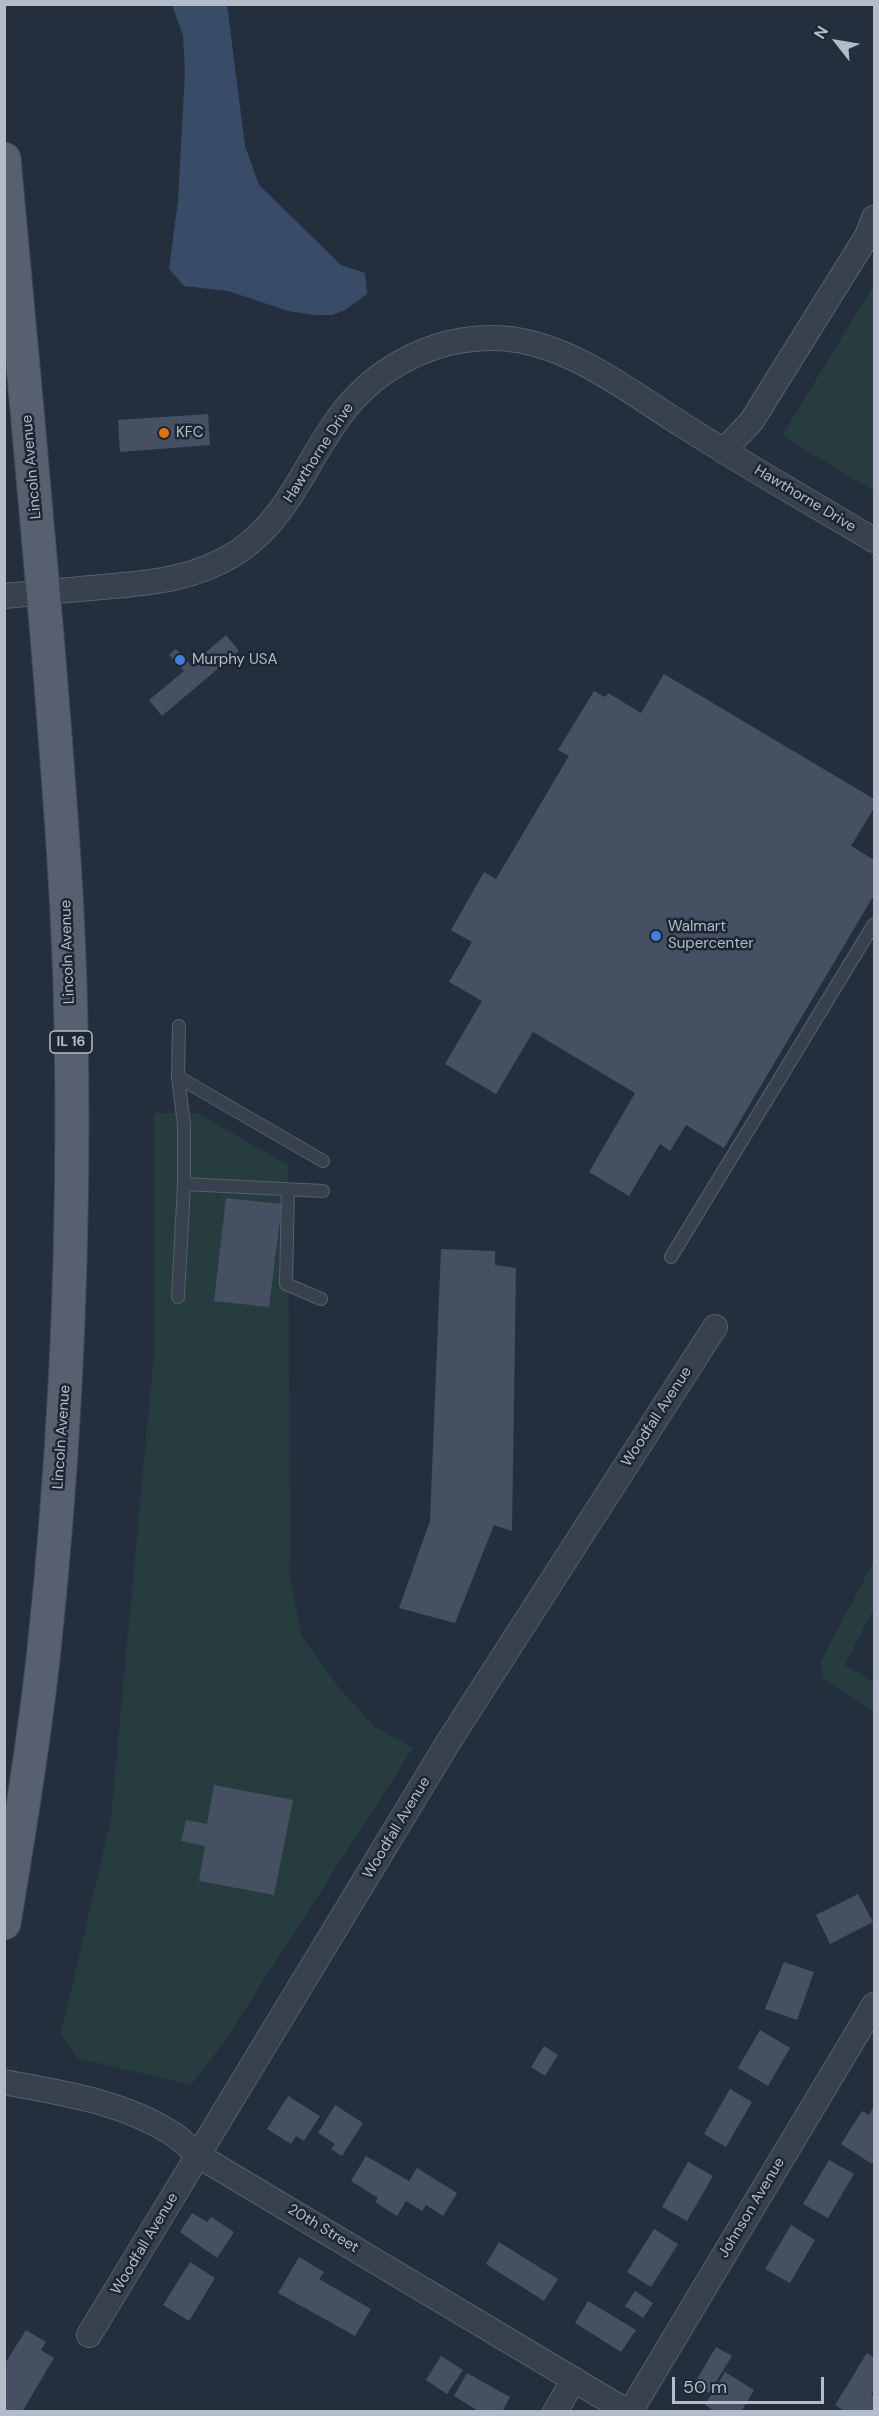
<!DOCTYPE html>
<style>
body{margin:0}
#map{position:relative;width:879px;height:2416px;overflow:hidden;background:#242f3e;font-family:"DM Sans",sans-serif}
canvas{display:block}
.frame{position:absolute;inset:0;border:6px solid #b4bcc9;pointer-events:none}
.north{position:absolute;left:807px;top:12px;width:60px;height:60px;-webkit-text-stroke:4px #1d2633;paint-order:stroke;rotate:301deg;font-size:16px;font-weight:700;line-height:24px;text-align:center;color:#b4bcc9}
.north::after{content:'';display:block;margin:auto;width:21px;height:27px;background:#b4bcc9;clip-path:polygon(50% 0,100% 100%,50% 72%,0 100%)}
.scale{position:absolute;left:672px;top:2377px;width:152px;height:27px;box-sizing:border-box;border:3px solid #b4bcc9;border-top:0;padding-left:8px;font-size:18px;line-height:21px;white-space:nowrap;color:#b4bcc9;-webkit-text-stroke:4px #1d2633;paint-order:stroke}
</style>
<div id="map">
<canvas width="879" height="2416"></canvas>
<div class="frame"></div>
<div class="north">N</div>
<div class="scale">50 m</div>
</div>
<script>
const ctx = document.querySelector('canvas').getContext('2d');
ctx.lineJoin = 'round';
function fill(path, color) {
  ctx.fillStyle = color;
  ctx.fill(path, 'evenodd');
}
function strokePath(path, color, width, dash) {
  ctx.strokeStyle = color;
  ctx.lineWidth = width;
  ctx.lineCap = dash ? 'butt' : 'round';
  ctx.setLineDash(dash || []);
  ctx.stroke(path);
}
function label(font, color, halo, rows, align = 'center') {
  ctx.font = font + ' "DM Sans",sans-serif';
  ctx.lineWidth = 5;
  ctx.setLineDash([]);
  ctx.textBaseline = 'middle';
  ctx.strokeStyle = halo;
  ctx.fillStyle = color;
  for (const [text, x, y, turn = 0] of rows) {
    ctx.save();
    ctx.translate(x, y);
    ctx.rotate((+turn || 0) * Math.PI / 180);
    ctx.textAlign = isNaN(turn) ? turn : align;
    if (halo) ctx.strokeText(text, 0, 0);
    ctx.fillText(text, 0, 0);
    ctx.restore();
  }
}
const green = new Path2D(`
 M874 284V491L782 436Z
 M154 1113H197L288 1165 290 1575 301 1635 339 1688 375 1727 413 1748 224 2042 191 2085 77 2058 61 2034 111 1818 154 1352Z
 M874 1561V1608L845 1665 874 1683V1712L823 1679 820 1663Z`);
const water = new Path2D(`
 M172 5H227L245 146 259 185 341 265 365 273 367 294 345 310 332 315H314L288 311 228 291 184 286 169 269 178 201 185 72 183 35Z`);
const building = new Path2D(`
 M208 414 210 445 120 452 118 420Z
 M226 635 239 651 162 716 149 700 184 671 169 655 176 649 191 665Z
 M664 674 874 799V808L851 846 874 860V895L724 1148 686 1125 670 1151 660 1144 629 1196 589 1172 635 1093 533 1032 496 1094 445 1064 482 1001 449 982 472 942 451 930 484 872 496 879 569 756 558 750 594 691 605 697 608 693 641 713Z
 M226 1198 282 1204 269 1307 214 1301Z
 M441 1249 495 1251V1265L516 1268 512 1531 494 1525 455 1623 399 1608 430 1521Z
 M214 1785 293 1800 274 1895 199 1881 205 1846 181 1841 186 1820 207 1824Z
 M858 1894 873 1922 830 1944 816 1915Z
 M784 1962 814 1972 797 2020 765 2009Z
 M760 2030 790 2048 768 2086 738 2068Z
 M544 2046 558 2055 545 2076 531 2067Z
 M730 2089 752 2102 726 2147 704 2134Z
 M288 2096 320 2116 304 2141 296 2136 291 2144 267 2129Z
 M335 2105 363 2123 342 2156 331 2149 335 2144 318 2133Z
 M874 2106V2160L872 2164 841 2144 862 2111 869 2115Z
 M366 2156 409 2181 417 2168 457 2193 443 2216 426 2205 422 2211 406 2201 397 2216 375 2202 378 2198 351 2181Z
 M829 2160 854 2174 828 2218 803 2204Z
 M688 2162 713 2176 687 2221 662 2207Z
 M192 2213 207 2222 211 2217 234 2232 217 2258 180 2232Z
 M791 2225 815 2240 790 2283 765 2269Z
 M654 2229 678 2244 651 2287 627 2272Z
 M499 2242 558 2279 544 2301 486 2264Z
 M299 2257 324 2272 319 2279 371 2309 355 2336 278 2293Z
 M190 2262 215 2278 189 2321 163 2305Z
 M635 2291 653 2303 643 2318 625 2306Z
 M588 2301 636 2330 621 2352 575 2323Z
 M26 2330 46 2342 41 2350 54 2358 22 2412H4V2365Z
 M716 2347 732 2356 709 2393 694 2384Z
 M867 2353 874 2358V2390L871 2395 874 2397V2408L873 2412H846L835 2405Z
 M441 2356 463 2370 447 2394 426 2380Z
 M725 2372 754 2390 741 2412H716L705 2405Z
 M467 2373 510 2397 502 2412H480L454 2396Z`);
const service = new Path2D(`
 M179 1026 178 1077 184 1125V1184L323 1191
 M178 1077 323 1161
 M288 1190 286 1284 321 1299
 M671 1257 874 924
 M178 1297 184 1184`);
const minor = new Path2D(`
 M723 451 751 422 867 236 874 218
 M4 596C37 593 70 590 102 587 151 583 197 579 239 551 292 515 308 454 347 407 370 379 400 359 435 347 465 337 500 335 531 343 585 356 638 397 684 426 747 466 811 503 874 540
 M4 2082C61 2093 120 2101 170 2132 180 2138 190 2148 199 2156L628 2412
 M89 2335 449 1741 715 1327
 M555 2412 574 2379
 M630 2412 874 2005`);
const primary = new Path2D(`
 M4 159C19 322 34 484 48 647 58 774 69 901 71 1028 75 1236 66 1443 44 1650 34 1741 19 1832 4 1923`);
const markers = [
 [164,433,6,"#e8710a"],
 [180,660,6,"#3f7fe0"],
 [656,936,6,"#3f7fe0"]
];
const shields = [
 [71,1042,42]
];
const shieldNames = [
 ["IL 16",71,1042]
];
const poiNames = [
 ["KFC",176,433],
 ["Murphy USA",192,660],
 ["Walmart",668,927],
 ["Supercenter",668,944]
];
const streetNames = [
 ["Hawthorne Drive",319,453,-57],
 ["Lincoln Avenue",32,467,-95],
 ["Hawthorne Drive",805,499,31],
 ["Lincoln Avenue",68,952,-92],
 ["Woodfall Avenue",657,1417,-57],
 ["Lincoln Avenue",62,1437,-86],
 ["Woodfall Avenue",397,1828,-59],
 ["Johnson Avenue",752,2208,-59],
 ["20th Street",323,2229,31],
 ["Woodfall Avenue",145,2244,-59]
];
fill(green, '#263c3f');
fill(water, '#394c67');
fill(building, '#455162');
strokePath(service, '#565f6c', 14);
strokePath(minor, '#565f6c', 26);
strokePath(primary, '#414a57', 35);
strokePath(service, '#38414e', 12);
strokePath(minor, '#38414e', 24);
strokePath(primary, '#56606e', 33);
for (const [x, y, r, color] of markers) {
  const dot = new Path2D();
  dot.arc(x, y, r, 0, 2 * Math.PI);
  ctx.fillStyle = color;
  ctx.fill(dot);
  strokePath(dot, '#1d2633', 2);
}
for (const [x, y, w] of shields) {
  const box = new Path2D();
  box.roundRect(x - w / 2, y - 11, w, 22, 4.5);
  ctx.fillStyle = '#1d2633';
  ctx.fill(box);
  strokePath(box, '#b4bcc9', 1.5);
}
label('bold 14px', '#b4bcc9', null, shieldNames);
label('15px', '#b4bcc9', '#1d2633', poiNames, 'left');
label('15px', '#b4bcc9', '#1d2633', streetNames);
</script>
